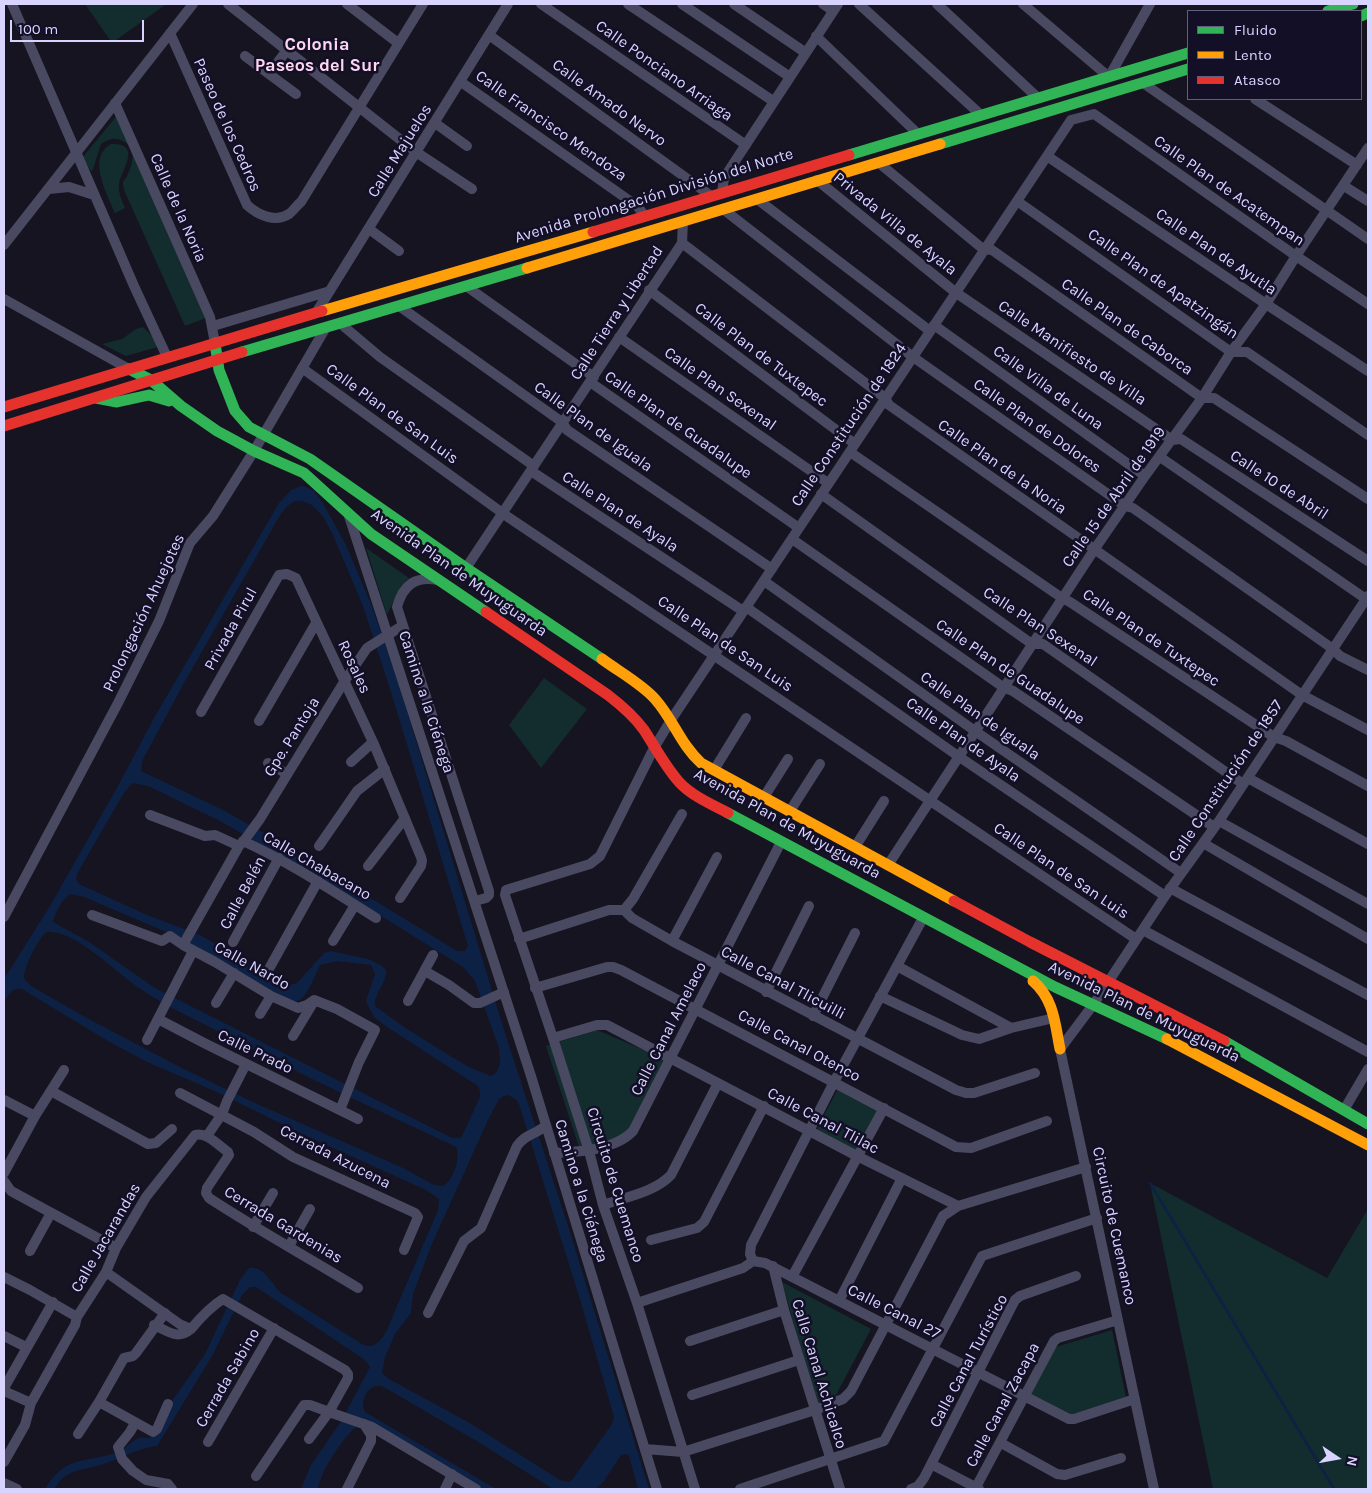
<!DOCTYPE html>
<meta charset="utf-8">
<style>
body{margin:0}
#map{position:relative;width:1372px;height:1493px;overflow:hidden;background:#161421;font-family:Karla,sans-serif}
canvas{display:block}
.frame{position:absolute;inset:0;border:5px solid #d9d4ff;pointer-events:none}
.legend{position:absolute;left:1187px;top:10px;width:175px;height:90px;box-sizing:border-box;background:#130f26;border:1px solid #625e7d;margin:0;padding:6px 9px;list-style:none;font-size:15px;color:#d9d4ff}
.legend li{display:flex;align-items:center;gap:10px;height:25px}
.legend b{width:25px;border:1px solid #625e7d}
.north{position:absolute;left:1312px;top:1433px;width:50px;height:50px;-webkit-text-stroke:4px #130f26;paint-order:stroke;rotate:102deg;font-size:14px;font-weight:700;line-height:20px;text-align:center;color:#d9d4ff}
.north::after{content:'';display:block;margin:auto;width:18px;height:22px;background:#d9d4ff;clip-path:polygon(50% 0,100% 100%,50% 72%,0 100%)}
.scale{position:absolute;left:10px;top:20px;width:134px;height:22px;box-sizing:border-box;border:2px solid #d9d4ff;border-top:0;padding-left:6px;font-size:15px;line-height:18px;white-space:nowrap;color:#d9d4ff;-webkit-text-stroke:4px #130f26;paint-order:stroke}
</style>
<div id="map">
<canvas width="1372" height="1493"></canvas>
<div class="frame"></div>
<ul class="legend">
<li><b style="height:6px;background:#30b455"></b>Fluido</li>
<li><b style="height:6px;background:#ff9f0a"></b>Lento</li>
<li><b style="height:6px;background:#e5322d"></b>Atasco</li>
</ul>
<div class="north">N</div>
<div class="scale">100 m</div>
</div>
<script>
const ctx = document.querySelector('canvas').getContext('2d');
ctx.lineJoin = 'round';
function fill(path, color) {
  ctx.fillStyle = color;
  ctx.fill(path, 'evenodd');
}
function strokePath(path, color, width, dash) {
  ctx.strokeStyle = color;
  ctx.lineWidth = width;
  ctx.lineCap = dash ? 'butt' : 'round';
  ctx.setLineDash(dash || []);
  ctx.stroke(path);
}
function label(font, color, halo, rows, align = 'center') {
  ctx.font = font + ' Karla,sans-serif';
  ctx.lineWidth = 5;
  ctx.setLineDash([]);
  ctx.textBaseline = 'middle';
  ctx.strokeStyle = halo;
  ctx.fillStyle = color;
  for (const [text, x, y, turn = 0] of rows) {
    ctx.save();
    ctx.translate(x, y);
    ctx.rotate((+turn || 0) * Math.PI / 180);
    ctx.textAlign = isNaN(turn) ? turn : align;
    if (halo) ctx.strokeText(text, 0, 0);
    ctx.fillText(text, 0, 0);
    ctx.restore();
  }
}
const green = new Path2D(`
 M85 4H164L165 5 112 43Z
 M119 113 206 318 185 326 124 190C124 189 123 184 123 182 124 180 126 178 127 176 133 164 137 148 123 141 115 137 109 139 101 144L93 169 91 171 82 158Z
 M111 144C144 143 120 172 119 185 118 192 122 201 125 208L115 213C108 195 86 158 111 144Z
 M143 327 153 337 158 347 126 356 102 344 122 339 136 329Z
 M366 548 409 578 401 586 387 615Z
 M544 678 587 709 541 768 509 725Z
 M597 1030 667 1060 625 1137 580 1150 546 1046Z
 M838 1089 880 1110 856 1154 815 1132Z
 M1150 1183 1327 1278 1368 1209V1489H1213Z
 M782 1282 871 1329 835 1397 817 1404Z
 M1112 1330 1126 1397 1068 1416 1029 1397 1056 1347Z`);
const water = new Path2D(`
 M301 486 306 487 314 491 323 503 346 545 371 604 396 675 504 1030 570 1232 649 1489H638L629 1456 626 1454 621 1455 604 1481 596 1489H553L480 1443 382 1386C368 1383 359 1401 365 1412L496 1489H471L360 1425C346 1431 319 1474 318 1489H301L311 1465 340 1423 370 1367 365 1360 256 1287H250L242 1295 212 1356 157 1446C137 1448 120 1459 101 1465 90 1468 77 1469 67 1475 61 1478 58 1484 54 1489H45C66 1454 85 1464 118 1452 126 1449 130 1442 137 1439 142 1436 147 1439 152 1437L172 1401 205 1354 240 1280 249 1268C265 1266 271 1284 281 1293L362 1344C373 1350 381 1341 386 1332L438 1210 439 1199 426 1190 296 1131 217 1092 147 1062 108 1041 22 989C12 987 9 994 4 1002V979L50 906 118 786 154 718 279 503 291 490ZM295 501H302L312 505 323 516 333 535 363 606 391 692 468 946 465 951H457L273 838 221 809 141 771 142 761 184 683 279 517 286 507ZM132 783 148 786 220 821 317 876 463 967 475 981 499 1048 500 1064 496 1073 491 1076 471 1068 452 1057 404 1027 375 1006C374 993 387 983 386 970L381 965 368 959 331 951 324 953 297 983 286 986 264 978 219 946 200 935 147 915 79 884 76 879 77 874 122 796ZM70 894 84 897 183 939 285 999C288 1000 293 1002 297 1001 306 1000 316 973 320 965L337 961 371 965 375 974 366 1001 374 1017 387 1027 478 1086 480 1091V1097L462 1136 460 1138H452L155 988 89 942 53 922C55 912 62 900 70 894ZM46 932C75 929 116 973 139 988 167 1007 199 1021 229 1037 302 1075 377 1110 452 1145L456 1147C461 1159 453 1180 443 1186L434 1185 403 1168 255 1103 182 1068 85 1017 31 986 24 978C24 966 38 940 46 932ZM508 1095 517 1100 519 1104 582 1306 614 1417 612 1424 572 1480 569 1482 560 1480 468 1422 389 1379 382 1373 385 1357 395 1334 411 1313 413 1294 431 1246 488 1120 499 1099 504 1096Z`);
const stream = new Path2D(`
 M1150 1183 1334 1489`);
const street = new Path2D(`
 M12 4 134 286 167 357
 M228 4 416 152 472 189
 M347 4 398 43
 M541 4 746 145
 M628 4 773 101
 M682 4 790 77
 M734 4 806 53
 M823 4 833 11
 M859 4 981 115
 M937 4 1038 98
 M1023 4 1109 77 1150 4
 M170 33 247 205C258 215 275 223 289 214 293 211 297 205 301 202L423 4
 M489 35 711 196
 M816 36 918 134
 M287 50 269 74 296 94
 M245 56 269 74
 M461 82 637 206 645 216
 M1143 83 1368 239
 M1255 99 1357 165
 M115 103 210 317 215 343
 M1071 120 1094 114 1296 256 1368 304
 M435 123 467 146
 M1047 156 1266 304 1368 371
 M879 163 983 249 992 250 1202 398H1214L1368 499
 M817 180 955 292 1172 440 1181 439 1368 561
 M1344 186 1368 201
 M49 189 69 187 94 195
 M722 193 724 178 838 4
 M757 199 930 331
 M1017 201 1231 352H1247L1368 435
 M723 209 913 357 1125 506 1133 508 1333 649 1340 656 1368 670
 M369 229 399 251
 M682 243 885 398 889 405 1302 695 1368 730
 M4 245 193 4
 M466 286 594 377
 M649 290 855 444
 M4 299 129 369
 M399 306 562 422 567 430 772 569
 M316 313 508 4
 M341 324 380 357 534 466
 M934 325 1145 476
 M213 326 330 291
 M619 337 828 483
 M302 368 508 517 1136 939
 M590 382 799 528
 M850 452 1062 598 1070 602 1274 737 1286 741 1368 786
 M1160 457 1366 599
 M531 471 743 611
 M821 494 1032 644H1043L1243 784
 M348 513 531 1076 657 1489
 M792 539 1003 687 1013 691 1214 827
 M466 568 682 243 683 221
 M438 580C415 576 403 585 397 607L489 891V895L486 898 475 901
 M764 581 975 731 1181 873
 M746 607 958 756 1165 896
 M201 712 279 575 287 574 296 578 373 742 421 857 422 861 421 866 400 898
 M259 721 316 623
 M351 762 373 742
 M268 763 287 774
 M714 770 746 718
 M1248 778 1368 844
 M764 797 788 759
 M790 811 820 764
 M150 815 205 836 215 835 239 846
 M1219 821 1368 904
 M243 841C291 863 331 890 376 918
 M1203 843 1368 939
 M319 846 357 791 385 769
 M855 847 884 801
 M888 865 1094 550 1145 476 1202 398 1231 352 1266 304 1296 256 1368 148
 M368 866 405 818
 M1170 888 1368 995
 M624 910 633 899 682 814
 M92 915 162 941 170 936 183 945 215 962 271 996 298 1008 307 1005 314 1000 337 1009 375 1030 359 1062 340 1110
 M4 917 118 703 159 621 190 543 213 516 254 451 325 329
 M1143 930 1368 1052
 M519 939 609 910H624L632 918 672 941 956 1090 966 1093H974L1035 1073
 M333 941 355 905
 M672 941 717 857
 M233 942 279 858
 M183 945 239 846 246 838 260 819 344 682 367 648 402 626
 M897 966 1011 1028
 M270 967 318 881
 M425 971 449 985 474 1003H480L504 992
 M535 988 607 967H613L621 970 956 1147 971 1148 1047 1121
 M766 992 809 906
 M880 996 962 1035 979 1039 1011 1028 1054 1018
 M408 1001 433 955
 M216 1003 234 973
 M260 1014 271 996
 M813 1016 855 933
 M158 1019 206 1044 358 1119
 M293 1036 313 1003
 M553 1038 597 1025H607L857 1156 958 1206 1086 1167
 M147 1040 193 951
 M51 1091 148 1144 156 1143 172 1129
 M180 1093 254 1132 293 1157 415 1213 418 1217 404 1250
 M4 1100 35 1116
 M1344 1110 1368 1069
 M207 1136 222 1114 227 1101 246 1064
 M554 1153C579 1152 615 1150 633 1131L781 842
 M4 1173 35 1116 64 1070
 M4 1181 11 1191 116 1248
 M603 1205C626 1197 655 1192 671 1175L718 1083
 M253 1227 273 1193
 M651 1240 697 1228 704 1222 764 1106
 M289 1246 310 1209
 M30 1251 51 1213
 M753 1261 750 1254 751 1245 834 1082 923 918
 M773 1266 784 1310 840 1489
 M106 1272 181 1325 191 1329C201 1317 210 1307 223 1299L345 1370 348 1374V1378L329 1412 310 1405H304L256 1476
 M4 1277 30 1290 77 1317
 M792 1277 884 1108
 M839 1301 902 1178
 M637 1303 743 1268 753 1261 765 1263 1069 1419H1074L1135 1399
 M428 1313 464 1241 481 1228 517 1146C525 1134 535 1135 545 1126
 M154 1325C170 1332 177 1340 191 1329
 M4 1336 26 1347
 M690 1341 784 1310
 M4 1388 53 1302
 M4 1391 31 1403
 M692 1395 799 1360
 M99 1402 153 1432 157 1429 168 1404
 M135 1423 130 1432 118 1447 122 1459 133 1471 146 1480 168 1484 172 1489
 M78 1434 99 1402 124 1358 133 1356 136 1353 165 1313
 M309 1439 329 1412 372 1427 476 1489
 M208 1442 274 1328
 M1001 1443 1057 1474 1065 1475 1121 1458
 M645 1449 683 1452 815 1410 843 1399 851 1391 943 1216 958 1206
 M4 1462 25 1425 31 1403 75 1325 77 1317 106 1272 116 1248 146 1197 195 1135C207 1132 218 1145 228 1152L229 1155 207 1188 206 1193 209 1198C258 1230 309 1258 358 1288
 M931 1464 979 1489
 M4 1483 17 1489
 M347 1489 371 1441V1435L364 1424
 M445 1489 452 1474
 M695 1489 637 1303 603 1205 589 1151 553 1038 505 895 506 890 590 864 600 856 654 748 671 720 1071 120
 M740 1489 884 1441 982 1256 1097 1218
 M911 1489 918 1486 924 1478 1015 1300 1020 1296 1076 1276
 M975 1489 1054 1341 1058 1338 1118 1320
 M1154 1489 1060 1049 1093 1005 1165 896 1219 821 1368 596`);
const fast = new Path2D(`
 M1328 11 1353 4
 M1361 16 1368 13
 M940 144 1188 69
 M849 155 1188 53
 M215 343 219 370 235 411 249 427 310 459 466 568 602 659
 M242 352 527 268
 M129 369 151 380 181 406 217 431 254 451 304 473 371 534 486 612
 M96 398 117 402 149 395 169 401
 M728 813 1055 987 1167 1039
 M1224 1041 1368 1124`);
const slow = new Path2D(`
 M527 268 940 144
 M322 311 593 232
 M602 659C618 671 642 684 655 699 673 719 681 745 701 763L954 901
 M1033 981C1054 999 1055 1024 1060 1049
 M1167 1039 1368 1145`);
const jam = new Path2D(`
 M593 232 849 155
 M4 407 322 311
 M4 426 242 352
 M486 612 608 695C621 705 634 716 644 730 655 747 665 766 679 782 692 796 711 804 728 813
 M954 901 1030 942 1224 1041`);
const streetNames = [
 ["Calle Ponciano Arriaga",664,71,35],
 ["Calle Amado Nervo",609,103,36],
 ["Paseo de los Cedros",227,125,66],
 ["Calle Francisco Mendoza",551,126,35],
 ["Calle Majuelos",400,151,-58],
 ["Calle Plan de Acatempan",1229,191,35],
 ["Avenida Prolongación División del Norte",654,196,-17],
 ["Calle de la Noria",178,208,66],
 ["Privada Villa de Ayala",895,224,39],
 ["Calle Plan de Ayutla",1216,252,34],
 ["Calle Plan de Apatzingán",1163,284,35],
 ["Calle Tierra y Libertad",617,313,-57],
 ["Calle Plan de Caborca",1127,327,35],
 ["Calle Manifiesto de Villa",1072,353,34],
 ["Calle Plan de Tuxtepec",761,355,37],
 ["Calle Villa de Luna",1048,388,36],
 ["Calle Plan Sexenal",720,389,35],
 ["Calle Plan de San Luis",392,414,36],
 ["Calle Plan de Guadalupe",678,425,35],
 ["Calle Constitución de 1824",849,425,-56],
 ["Calle Plan de Dolores",1037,426,35],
 ["Calle Plan de Iguala",593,427,36],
 ["Calle Plan de la Noria",1002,467,35],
 ["Calle 10 de Abril",1279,485,33],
 ["Calle 15 de Abril de 1919",1114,497,-55],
 ["Calle Plan de Ayala",620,512,33],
 ["Avenida Plan de Muyuguarda",459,573,35],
 ["Prolongación Ahuejotes",144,613,-65],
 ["Calle Plan Sexenal",1040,627,33],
 ["Privada Pirul",231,629,-61],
 ["Calle Plan de Tuxtepec",1151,638,34],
 ["Calle Plan de San Luis",725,644,34],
 ["Rosales",354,667,65],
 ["Calle Plan de Guadalupe",1010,672,34],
 ["Camino a la Ciénega",426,702,72],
 ["Calle Plan de Iguala",980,716,35],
 ["Gpe. Pantoja",292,737,-58],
 ["Calle Plan de Ayala",963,740,35],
 ["Calle Constitución de 1857",1226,781,-56],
 ["Avenida Plan de Muyuguarda",787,824,29],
 ["Calle Chabacano",317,866,30],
 ["Calle Plan de San Luis",1061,871,34],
 ["Calle Belén",243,893,-62],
 ["Calle Nardo",252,966,29],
 ["Calle Canal Tlicuilli",783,983,28],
 ["Avenida Plan de Muyuguarda",1144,1012,26],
 ["Calle Canal Amelaco",669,1029,-63],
 ["Calle Canal Otenco",799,1046,28],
 ["Calle Prado",255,1052,26],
 ["Calle Canal Tlilac",823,1121,28],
 ["Cerrada Azucena",335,1157,27],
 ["Circuito de Cuemanco",615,1185,73],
 ["Camino a la Ciénega",581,1191,73],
 ["Cerrada Gardenias",283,1225,31],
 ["Circuito de Cuemanco",1114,1226,78],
 ["Calle Jacarandas",106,1238,-60],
 ["Calle Canal 27",894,1312,27],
 ["Calle Canal Turístico",969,1361,-62],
 ["Calle Canal Achicalco",819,1374,73],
 ["Cerrada Sabino",228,1378,-60],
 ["Calle Canal Zacapa",1003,1405,-62]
];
const neighbourhoodNames = [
 ["Colonia",317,45],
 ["Paseos del Sur",317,66]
];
fill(green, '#132c2d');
fill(water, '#0d2144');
strokePath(stream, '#0d2144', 2.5);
strokePath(street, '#4a4962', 10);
strokePath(fast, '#30b455', 11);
strokePath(slow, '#ff9f0a', 11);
strokePath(jam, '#e5322d', 11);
label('16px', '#d9d4ff', '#130f26', streetNames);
label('bold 18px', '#ffd6f0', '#130f26', neighbourhoodNames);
</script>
